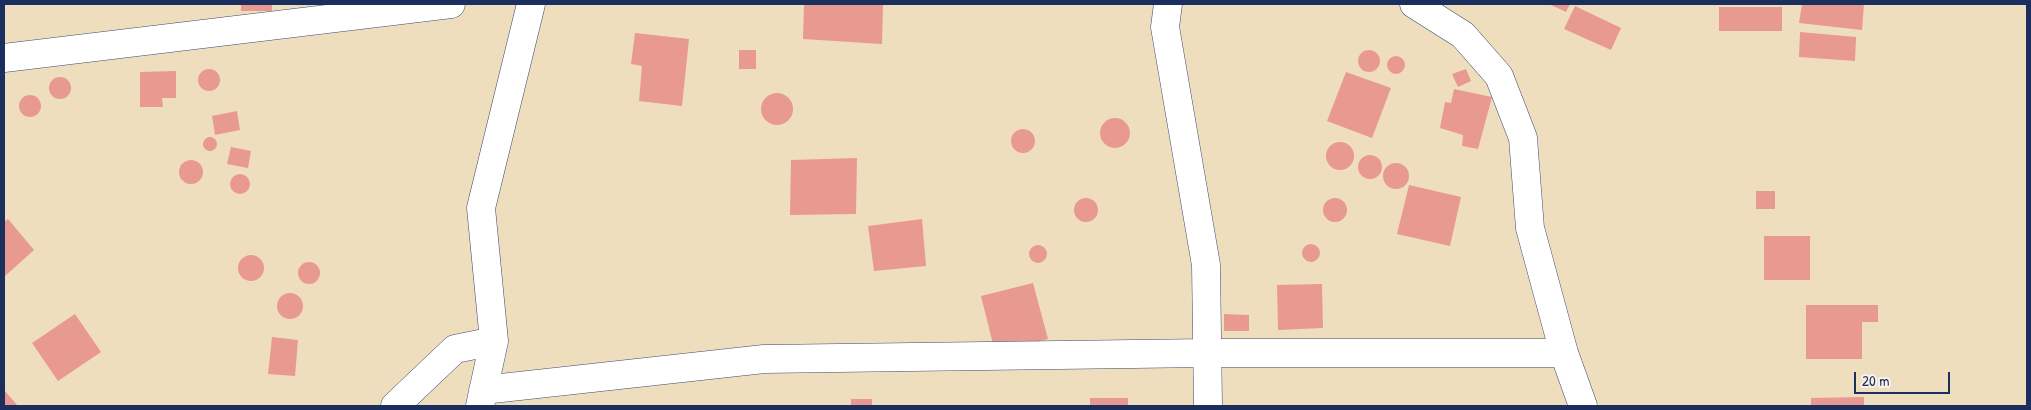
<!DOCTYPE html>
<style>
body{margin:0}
#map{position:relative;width:2031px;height:410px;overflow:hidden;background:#efdebe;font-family:"Patrick Hand",sans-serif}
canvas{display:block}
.frame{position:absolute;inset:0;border:5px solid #1b2f5e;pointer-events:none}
.scale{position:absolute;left:1854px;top:372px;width:96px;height:22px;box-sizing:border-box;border:2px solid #1b2f5e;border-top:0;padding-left:6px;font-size:15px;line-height:18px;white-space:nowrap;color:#1b2f5e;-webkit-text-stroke:4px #f7f3e8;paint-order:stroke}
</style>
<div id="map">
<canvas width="2031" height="410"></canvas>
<div class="frame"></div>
<div class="scale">20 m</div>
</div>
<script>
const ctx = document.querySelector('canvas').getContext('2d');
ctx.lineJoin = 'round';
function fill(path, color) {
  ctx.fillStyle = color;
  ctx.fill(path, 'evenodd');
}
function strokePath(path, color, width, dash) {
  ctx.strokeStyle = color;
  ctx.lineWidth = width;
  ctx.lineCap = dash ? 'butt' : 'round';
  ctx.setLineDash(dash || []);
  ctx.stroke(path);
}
const building = new Path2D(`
 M241 4H272V11H241Z
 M804 4H883L882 44 803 39Z
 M1549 4H1570L1566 12Z
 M1802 4H1864L1862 30 1799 23Z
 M1575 6 1621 28 1611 50 1564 29Z
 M1719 7H1782V31H1719Z
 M1800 32 1856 37 1855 61 1799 57Z
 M635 33 689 39 682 106 639 101 642 66 631 64Z
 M739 50H756V69H739Z
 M1358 61a11 11 0 1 1 22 0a11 11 0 1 1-22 0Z
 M1387 65a9 9 0 1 1 18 0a9 9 0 1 1-18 0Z
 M198 80a11 11 0 1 1 22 0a11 11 0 1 1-22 0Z
 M1466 69 1471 81 1458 87 1452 74Z
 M176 71V98H162L163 107H140V72Z
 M1346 72 1391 88 1372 138 1327 121Z
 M49 88a11 11 0 1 1 22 0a11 11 0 1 1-22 0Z
 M1454 89 1492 97 1478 149 1462 146 1463 135 1440 128 1445 102 1451 103Z
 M761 109a16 16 0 1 1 32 0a16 16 0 1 1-32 0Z
 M19 106a11 11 0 1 1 22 0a11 11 0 1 1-22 0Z
 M237 111 240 130 215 135 212 116Z
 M1100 133a15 15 0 1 1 30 0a15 15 0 1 1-30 0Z
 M1011 141a12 12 0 1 1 24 0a12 12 0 1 1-24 0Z
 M203 144a7 7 0 1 1 14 0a7 7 0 1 1-14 0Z
 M1326 156a14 14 0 1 1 28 0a14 14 0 1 1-28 0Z
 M231 147 251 151 248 168 227 164Z
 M1358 167a12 12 0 1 1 24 0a12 12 0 1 1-24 0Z
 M857 158 856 214 790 215 791 160Z
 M179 172a12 12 0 1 1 24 0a12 12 0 1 1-24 0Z
 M1383 176a13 13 0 1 1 26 0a13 13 0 1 1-26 0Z
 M230 184a10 10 0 1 1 20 0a10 10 0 1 1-20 0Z
 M1409 185 1461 197 1450 246 1397 234Z
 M1756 191H1775V209H1756Z
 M1323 210a12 12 0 1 1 24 0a12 12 0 1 1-24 0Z
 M1074 210a12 12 0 1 1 24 0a12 12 0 1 1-24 0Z
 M8 219 34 250 4 277V222Z
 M922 219 926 266 874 271 868 226Z
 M1764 236H1810V280H1764Z
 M1302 253a9 9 0 1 1 18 0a9 9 0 1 1-18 0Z
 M1029 254a9 9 0 1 1 18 0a9 9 0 1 1-18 0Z
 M238 268a13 13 0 1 1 26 0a13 13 0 1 1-26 0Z
 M298 273a11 11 0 1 1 22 0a11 11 0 1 1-22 0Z
 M1033 283 1048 339 995 352 981 296Z
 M1322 284 1323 328 1278 330 1277 285Z
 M277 306a13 13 0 1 1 26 0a13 13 0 1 1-26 0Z
 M1806 305H1878V322H1862V359H1806Z
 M75 314 101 352 58 381 32 343Z
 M1224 314 1249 315V331H1224Z
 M272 337 298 340 295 376 268 374Z
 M4 390 18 406H4Z
 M1864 397V406H1811V398Z
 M1090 398H1128V406H1090Z
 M851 399H872V406H851Z`);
const street = new Path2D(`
 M1168 4 1165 27 1206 265 1208 406
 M1414 4 1463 35 1499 76 1523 138 1530 228 1564 353 1583 406
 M4 58 451 4
 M483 390 764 359 1207 353H1564
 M395 406 455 349 494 341
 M480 406 494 341 481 208 531 4`);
fill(building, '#e89990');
strokePath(street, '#3b496c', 29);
strokePath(street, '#fff', 28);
</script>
